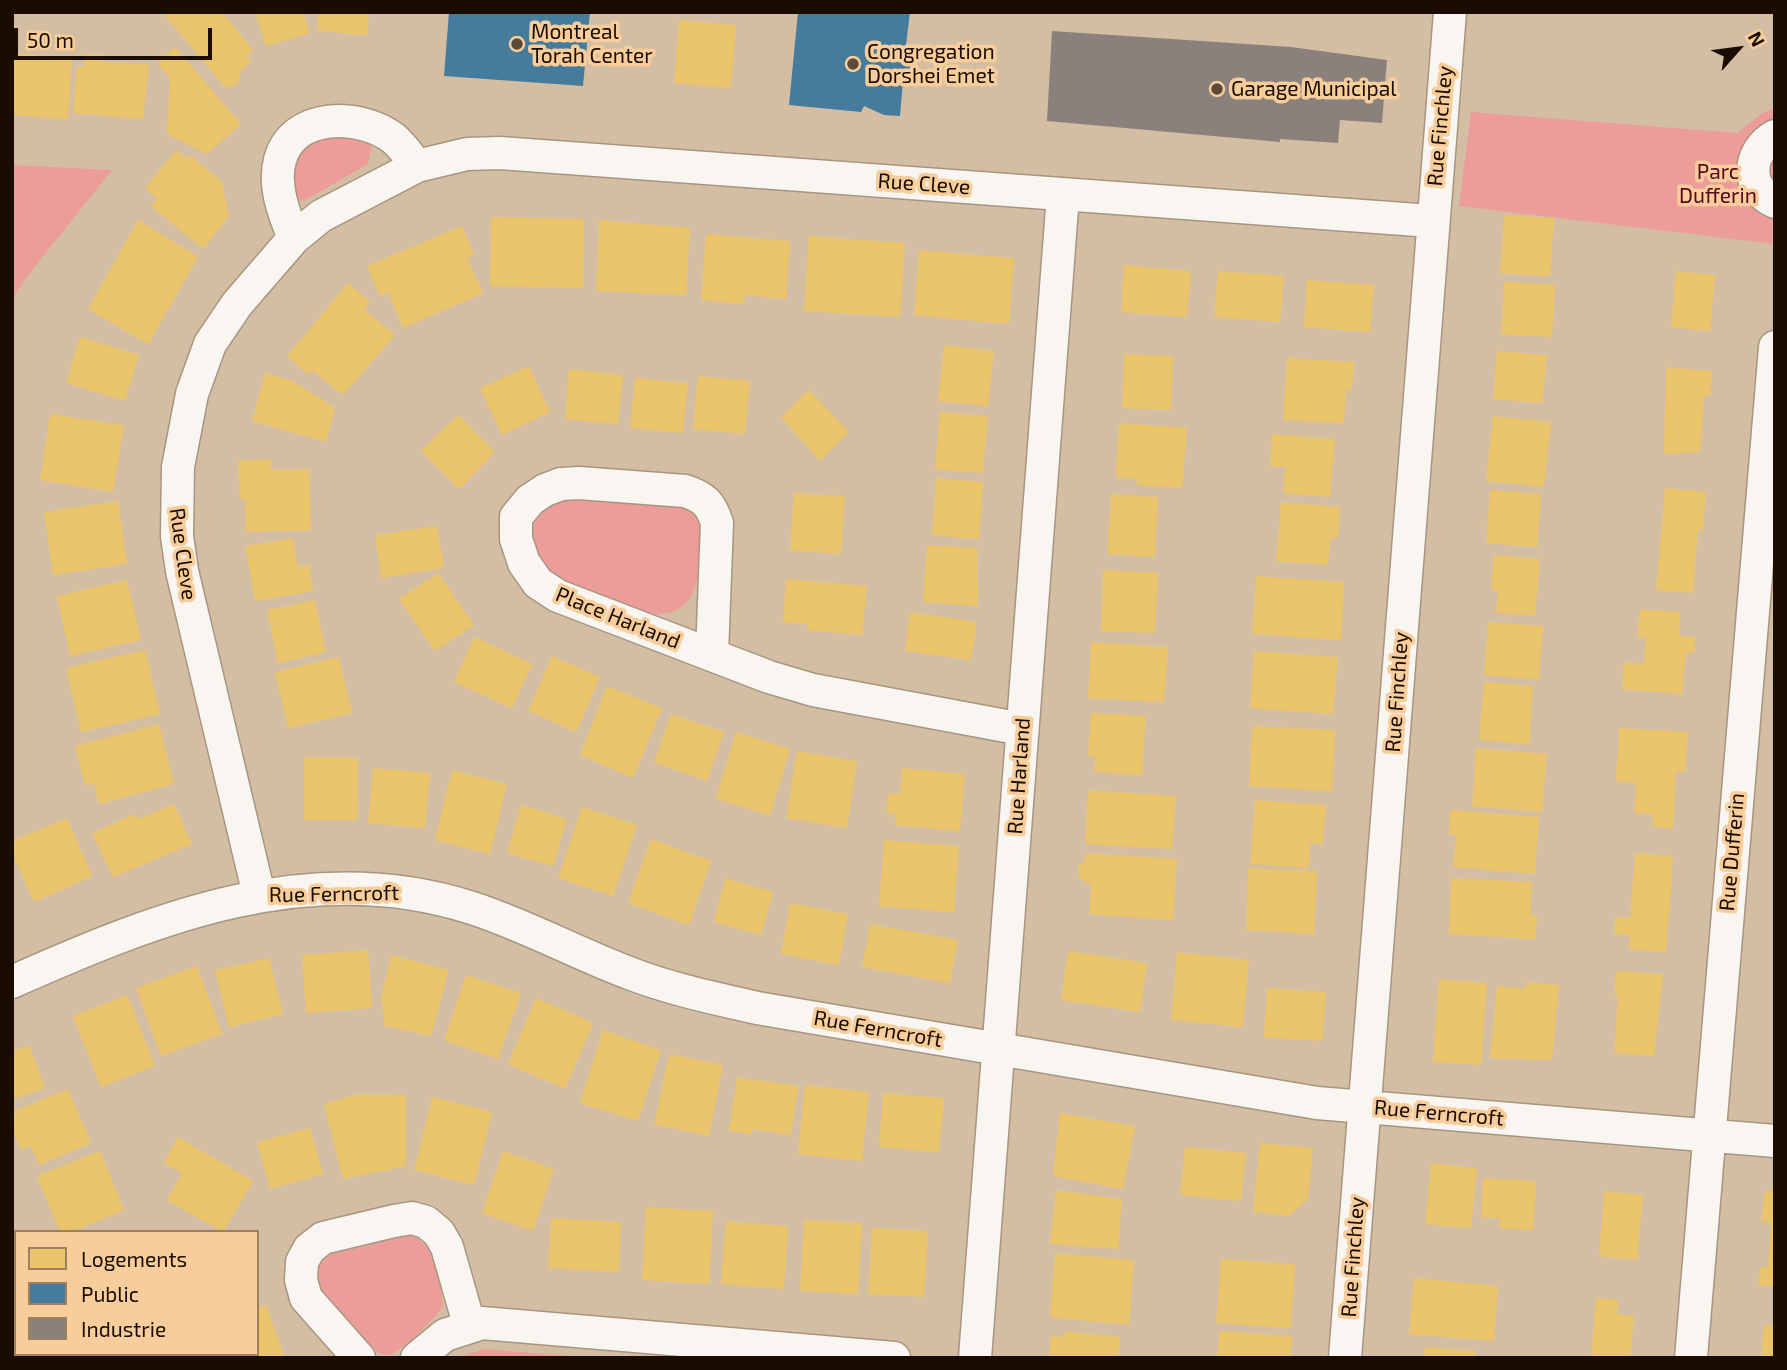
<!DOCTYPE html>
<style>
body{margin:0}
#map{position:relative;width:1787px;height:1370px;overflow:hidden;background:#d4bea3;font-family:"Exo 2",sans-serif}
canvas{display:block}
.frame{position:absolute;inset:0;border:14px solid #1a0c00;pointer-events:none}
.legend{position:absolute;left:14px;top:1230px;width:245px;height:126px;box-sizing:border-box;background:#f7ce9b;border:2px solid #9f805d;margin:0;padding:9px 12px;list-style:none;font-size:21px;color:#1a0c00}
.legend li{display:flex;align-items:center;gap:14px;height:35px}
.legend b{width:35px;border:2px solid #9f805d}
.north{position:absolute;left:1703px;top:14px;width:70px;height:70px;-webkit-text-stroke:5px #f7ce9b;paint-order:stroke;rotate:62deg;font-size:19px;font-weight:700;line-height:28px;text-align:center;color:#1a0c00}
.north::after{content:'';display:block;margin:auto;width:24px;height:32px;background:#1a0c00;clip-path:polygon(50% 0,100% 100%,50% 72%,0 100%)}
.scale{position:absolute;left:14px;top:28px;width:198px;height:32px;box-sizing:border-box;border:4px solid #1a0c00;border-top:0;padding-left:9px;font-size:21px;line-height:24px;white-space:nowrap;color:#1a0c00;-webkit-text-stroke:5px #f7ce9b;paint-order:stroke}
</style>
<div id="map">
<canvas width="1787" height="1370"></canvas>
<div class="frame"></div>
<ul class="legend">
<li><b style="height:19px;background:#e9c46a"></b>Logements</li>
<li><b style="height:19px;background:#457b9d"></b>Public</li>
<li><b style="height:19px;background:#8a817c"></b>Industrie</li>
</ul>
<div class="north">N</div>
<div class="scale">50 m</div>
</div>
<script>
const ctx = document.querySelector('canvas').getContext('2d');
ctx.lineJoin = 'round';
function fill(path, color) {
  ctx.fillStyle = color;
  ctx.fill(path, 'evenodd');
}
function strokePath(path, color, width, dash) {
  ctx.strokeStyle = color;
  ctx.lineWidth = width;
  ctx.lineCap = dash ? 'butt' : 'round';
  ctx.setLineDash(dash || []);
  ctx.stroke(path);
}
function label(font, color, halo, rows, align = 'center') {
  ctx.font = font + ' "Exo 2",sans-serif';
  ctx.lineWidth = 7;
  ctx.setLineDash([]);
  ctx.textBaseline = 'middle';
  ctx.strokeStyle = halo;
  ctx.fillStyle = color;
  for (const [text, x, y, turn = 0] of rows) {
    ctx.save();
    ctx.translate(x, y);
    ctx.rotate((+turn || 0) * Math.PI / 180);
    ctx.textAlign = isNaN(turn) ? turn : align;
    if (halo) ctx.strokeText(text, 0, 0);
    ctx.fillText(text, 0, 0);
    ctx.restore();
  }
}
const green = new Path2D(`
 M1775 109V244L1459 206 1471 112 1737 133 1764 112Z
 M337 134 373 140 368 164 304 201 296 200C291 158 296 148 337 134Z
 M12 165 112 170 25 279 12 300Z
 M578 499 681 506 693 510C707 527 701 547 699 567 691 658 594 592 549 572 515 542 534 500 578 499Z
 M410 1235C435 1243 441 1282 443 1306 438 1316 405 1347 394 1353 389 1356 384 1355 378 1353L323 1297 317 1287V1265L332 1254Z
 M484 1349 495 1350 598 1358H455Z`);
const homes = new Path2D(`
 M162 12H222L253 50 247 55 251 61 241 71 237 85 225 87Z
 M255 12H303L310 33 266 46Z
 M318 12H369L367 36 317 30Z
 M679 20 736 25 731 88 674 83Z
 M175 47 241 124 207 154 167 134 170 78 157 63Z
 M12 53 72 58 68 119 12 115Z
 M84 54 104 55 103 62 149 64 143 119 73 113 77 67H84Z
 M176 150 187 159 190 155 222 182 229 216 203 249 151 206 157 199 145 188Z
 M1504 215 1554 218 1550 276 1500 273Z
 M491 217 584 219 583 288 490 286Z
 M138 220 198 257 148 344 88 309Z
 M599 220 690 228 686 295 596 291Z
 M462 226 474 255 467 258 483 293 403 328 388 292 380 296 367 266Z
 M706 234 790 241 786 299 745 295 744 304 701 300Z
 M809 236 905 243 900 317 804 311Z
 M919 250 1014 258 1009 324 914 315Z
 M1124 265 1191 271 1187 317 1121 312Z
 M1218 271 1284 276 1280 322 1214 317Z
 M1676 271 1715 275 1710 331 1671 327Z
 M1307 280 1374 285 1370 332 1304 327Z
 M1504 282 1555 285 1552 337 1501 334Z
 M348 283 370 302 364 309 395 335 343 395 312 370 308 374 287 356Z
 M80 337 139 355 125 401 66 383Z
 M944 345 994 351 988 406 938 401Z
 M1497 351 1547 355 1542 403 1493 399Z
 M1124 354 1173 356 1171 410 1122 408Z
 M1287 358 1354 362 1352 390H1346L1344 423 1283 420Z
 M529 366 550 412 502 435 480 388Z
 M1666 367 1712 371 1710 396H1704L1700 452 1664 454Z
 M569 369 623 375 618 424 565 419Z
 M265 373 293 381 335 408 326 442 252 421Z
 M698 376 750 381 745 434 693 429Z
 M635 378 688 383 683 433 630 428Z
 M809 390 849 432 820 461 781 417Z
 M940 412 988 416 983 473 935 469Z
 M50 414 124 425 113 492 40 480Z
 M458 415 495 452 459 489 421 451Z
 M1493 416 1551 422 1544 487 1486 481Z
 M1119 423 1187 428 1182 488 1137 485V479L1116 477Z
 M1272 434 1335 439 1330 497 1283 493 1285 467 1270 466Z
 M271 459V470L309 469 311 530 246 532 245 499H240L238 461Z
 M936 478 983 482 979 539 932 535Z
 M1665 488 1706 492 1703 530H1698L1693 593 1656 590Z
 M1490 490 1541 494 1537 547 1486 543Z
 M794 493 845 496 841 554 790 550Z
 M1111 494 1158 497 1155 557 1107 554Z
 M118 501 127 564 53 575 44 512Z
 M1281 502 1340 507 1338 537 1330 539 1328 565 1276 561Z
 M437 526 444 568 381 578 375 535Z
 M293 538 298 567 309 565 313 591 255 601 245 546Z
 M927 545 977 548 978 606 923 602Z
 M1494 555 1540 559 1535 615 1496 613 1498 591 1491 590Z
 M1103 570 1158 573 1155 633 1101 631Z
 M438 573 474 625 435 651 399 599Z
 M1256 576 1344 582 1341 640 1252 634Z
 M786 579 867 586 862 635 807 630 808 624 783 622Z
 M127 580 141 640 70 656 57 596Z
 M315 600 326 652 278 663 267 610Z
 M1640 609 1680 612 1679 636 1695 637 1694 653 1686 652 1682 694 1622 689 1624 662 1644 664 1646 638 1637 637Z
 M910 612 977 622 971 660 905 651Z
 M1488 622 1543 626 1539 679 1484 675Z
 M474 637 532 664 512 708 454 682Z
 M1091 642 1168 647 1164 702 1088 698Z
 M145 650 160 714 81 732 66 668Z
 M1254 651 1338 657 1333 714 1250 708Z
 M552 656 600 677 576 732 528 711Z
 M339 657 352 713 288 728 275 672Z
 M1484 682 1533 686 1529 744 1479 740Z
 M607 686 662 708 633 778 580 755Z
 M1091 713 1146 716 1142 775 1094 772 1095 757 1088 756Z
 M671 714 724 732 707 781 654 762Z
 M159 724 174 784 99 804 94 783 85 786 75 746Z
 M1252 726 1335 730 1332 791 1249 786Z
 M1619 728 1688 732 1685 772 1676 771 1673 829 1652 827 1653 814 1634 813 1636 783 1616 781Z
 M736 732 790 749 770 815 716 799Z
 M1476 748 1547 754 1542 812 1472 806Z
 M797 751 857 761 847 828 786 818Z
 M304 757 358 758 357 820H304Z
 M373 768 430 773 425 828 368 823Z
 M902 768 965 774 960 831 895 825 896 814 886 813 888 793 900 794Z
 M452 770 507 784 490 854 435 840Z
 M1088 790 1176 796 1172 849 1085 844Z
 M1255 800 1326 805 1323 844 1310 843 1309 868 1250 864Z
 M174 804 192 844 113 877 92 833 135 814 138 819Z
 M521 805 567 819 553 866 507 853Z
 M582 807 637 825 613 896 558 878Z
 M1450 810 1539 817 1535 874 1453 867 1456 835 1449 834Z
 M67 818 92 876 34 902 12 852V841Z
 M651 839 711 861 689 925 628 903Z
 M884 840 959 846 954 912 879 906Z
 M1086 853 1177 859 1173 920 1089 914 1091 884 1079 879 1078 865 1085 861Z
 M1635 853 1673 856 1666 952 1629 949 1630 935 1614 934 1615 917 1630 918Z
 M1248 868 1317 871 1314 934 1246 930Z
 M725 878 773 892 761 935 714 922Z
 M1451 878 1532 882 1530 914 1537 915 1536 939 1449 934Z
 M790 903 848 914 839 965 781 954Z
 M870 924 958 940 950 983 862 967Z
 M368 950 372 1008 306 1013 302 955Z
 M1068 951 1147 963 1140 1012 1061 1000Z
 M1177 952 1249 960 1243 1027 1171 1020Z
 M391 955 449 970 431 1036 385 1026 381 998Z
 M269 958 283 1014 229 1027 215 970Z
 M197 966 222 1034 161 1056 136 988Z
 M1616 971 1663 974 1654 1056 1614 1053 1618 995 1614 994Z
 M466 975 521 993 498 1059 444 1040Z
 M1439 979 1487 983 1481 1065 1433 1062Z
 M1526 982 1559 985 1552 1060 1490 1058 1497 986 1525 989Z
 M1267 988 1326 992 1322 1041 1264 1037Z
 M127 995 155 1066 101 1087 73 1016Z
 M536 998 593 1023 565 1089 508 1064Z
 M603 1030 661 1050 638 1121 580 1103Z
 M29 1045 45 1088 12 1100V1052Z
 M669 1054 723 1065 709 1136 654 1124Z
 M737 1077 798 1086 791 1135 752 1129 751 1134 729 1131Z
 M805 1085 869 1092 862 1161 798 1154Z
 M68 1089 91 1143 39 1165 31 1146 21 1150 12 1129V1112Z
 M883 1093 944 1098 939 1152 879 1147Z
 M357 1094 406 1095V1166L343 1179 324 1104Z
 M432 1097 492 1112 474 1185 414 1170Z
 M1060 1113 1135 1126 1123 1189 1053 1176Z
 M310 1128 323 1174 270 1189 257 1142Z
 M178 1137 253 1181 223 1232 167 1200 182 1173 164 1163Z
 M1260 1143 1313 1148 1308 1199 1289 1216 1253 1212Z
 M1185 1147 1246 1153 1241 1201 1180 1195Z
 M100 1151 124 1210 71 1232H60L37 1176Z
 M503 1151 554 1169 533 1231 482 1213Z
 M1431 1163 1477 1168 1471 1228 1425 1224Z
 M1483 1178 1536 1181 1533 1230 1499 1228 1500 1218 1481 1217Z
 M1056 1190 1122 1199 1118 1249 1050 1244Z
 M1768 1190 1775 1191V1286L1758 1285 1760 1267H1768L1771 1222H1761L1765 1192Z
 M1604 1191 1643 1195 1637 1260 1599 1256Z
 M646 1207 713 1211 709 1284 642 1280Z
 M551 1218 621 1222 619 1272 548 1268Z
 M804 1220 862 1223 858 1294 800 1291Z
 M726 1221 788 1226 784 1289 721 1284Z
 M872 1228 928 1231 924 1297 868 1294Z
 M1055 1253 1134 1260 1129 1325 1050 1317Z
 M1221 1259 1295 1264 1291 1328 1216 1323Z
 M1414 1278 1498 1286 1494 1341 1409 1334Z
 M1596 1298 1618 1300 1617 1314 1634 1316 1630 1358H1591Z
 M266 1305 285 1358H218L217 1354H257V1308Z
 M1764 1325 1775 1326V1358H1761Z
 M1065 1331 1120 1337 1118 1358H1049L1051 1336 1065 1337Z
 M1219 1331 1292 1336 1291 1358H1217Z
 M1425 1347 1476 1351 1475 1358H1424Z
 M99 1354H173V1355L164 1358H100Z`);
const public = new Path2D(`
 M449 12H590L583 86 444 76Z
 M798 12H910L906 45 914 59 913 69 903 80 900 116 884 115 864 106 861 112 789 105Z`);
const industry = new Path2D(`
 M1052 31 1291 47 1387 60 1382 123 1340 120 1338 143 1280 139V142L1047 121Z`);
const street = new Path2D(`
 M1775 136C1748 151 1744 188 1775 202
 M294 238C284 214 273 186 280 160 293 112 360 113 393 138 402 145 410 157 417 166
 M712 654 717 523C711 504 704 497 685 491L579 483 561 484 545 490 530 500 516 517V539L524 563 538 583 558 596 769 677 813 690 1022 729
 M259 895 182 571 177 536 178 467 192 394 210 344 237 304 294 238 321 216 417 166 467 154 500 153 1431 221
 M12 982C158 917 311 856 472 908 525 925 576 953 629 973 670 989 714 998 757 1008L1317 1103 1775 1141
 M12 1337 16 1346
 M359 1358 306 1298 301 1280 302 1262 309 1249 323 1238 394 1221 412 1218 426 1222 439 1233 447 1247 469 1324
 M417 1358 445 1335 482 1323 894 1358
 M975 1358 1063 195
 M1345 1358 1450 12
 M1691 1358 1775 347`);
const markers = [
 [517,44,7,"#5b4a39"],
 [853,64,7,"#5b4a39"],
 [1217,89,7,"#5b4a39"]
];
const poiNames = [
 ["Montreal",531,32],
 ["Torah Center",531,56],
 ["Congregation",867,52],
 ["Dorshei Emet",867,76],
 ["Garage Municipal",1231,89]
];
const streetNames = [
 ["Rue Finchley",1440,126,-85],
 ["Rue Cleve",924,184,4],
 ["Rue Cleve",183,554,82],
 ["Place Harland",618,618,22],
 ["Rue Finchley",1397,692,-86],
 ["Rue Harland",1019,776,-86],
 ["Rue Dufferin",1732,852,-85],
 ["Rue Ferncroft",334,894,-1],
 ["Rue Ferncroft",878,1029,10],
 ["Rue Ferncroft",1439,1113,5],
 ["Rue Finchley",1353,1257,-86]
];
const parkNames = [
 ["Parc",1718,172],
 ["Dufferin",1718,196]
];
fill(green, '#ec9c99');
fill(homes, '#e9c46a');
fill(public, '#457b9d');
fill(industry, '#8a817c');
strokePath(street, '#a69580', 35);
strokePath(street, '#f9f5f1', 32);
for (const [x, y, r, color] of markers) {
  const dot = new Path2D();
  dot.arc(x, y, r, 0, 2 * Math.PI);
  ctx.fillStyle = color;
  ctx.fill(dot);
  strokePath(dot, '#f7ce9b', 2.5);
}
label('21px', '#1a0c00', '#f7ce9b', poiNames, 'left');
label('21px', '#1a0c00', '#f7ce9b', streetNames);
label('21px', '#59051c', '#f7ce9b', parkNames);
</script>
